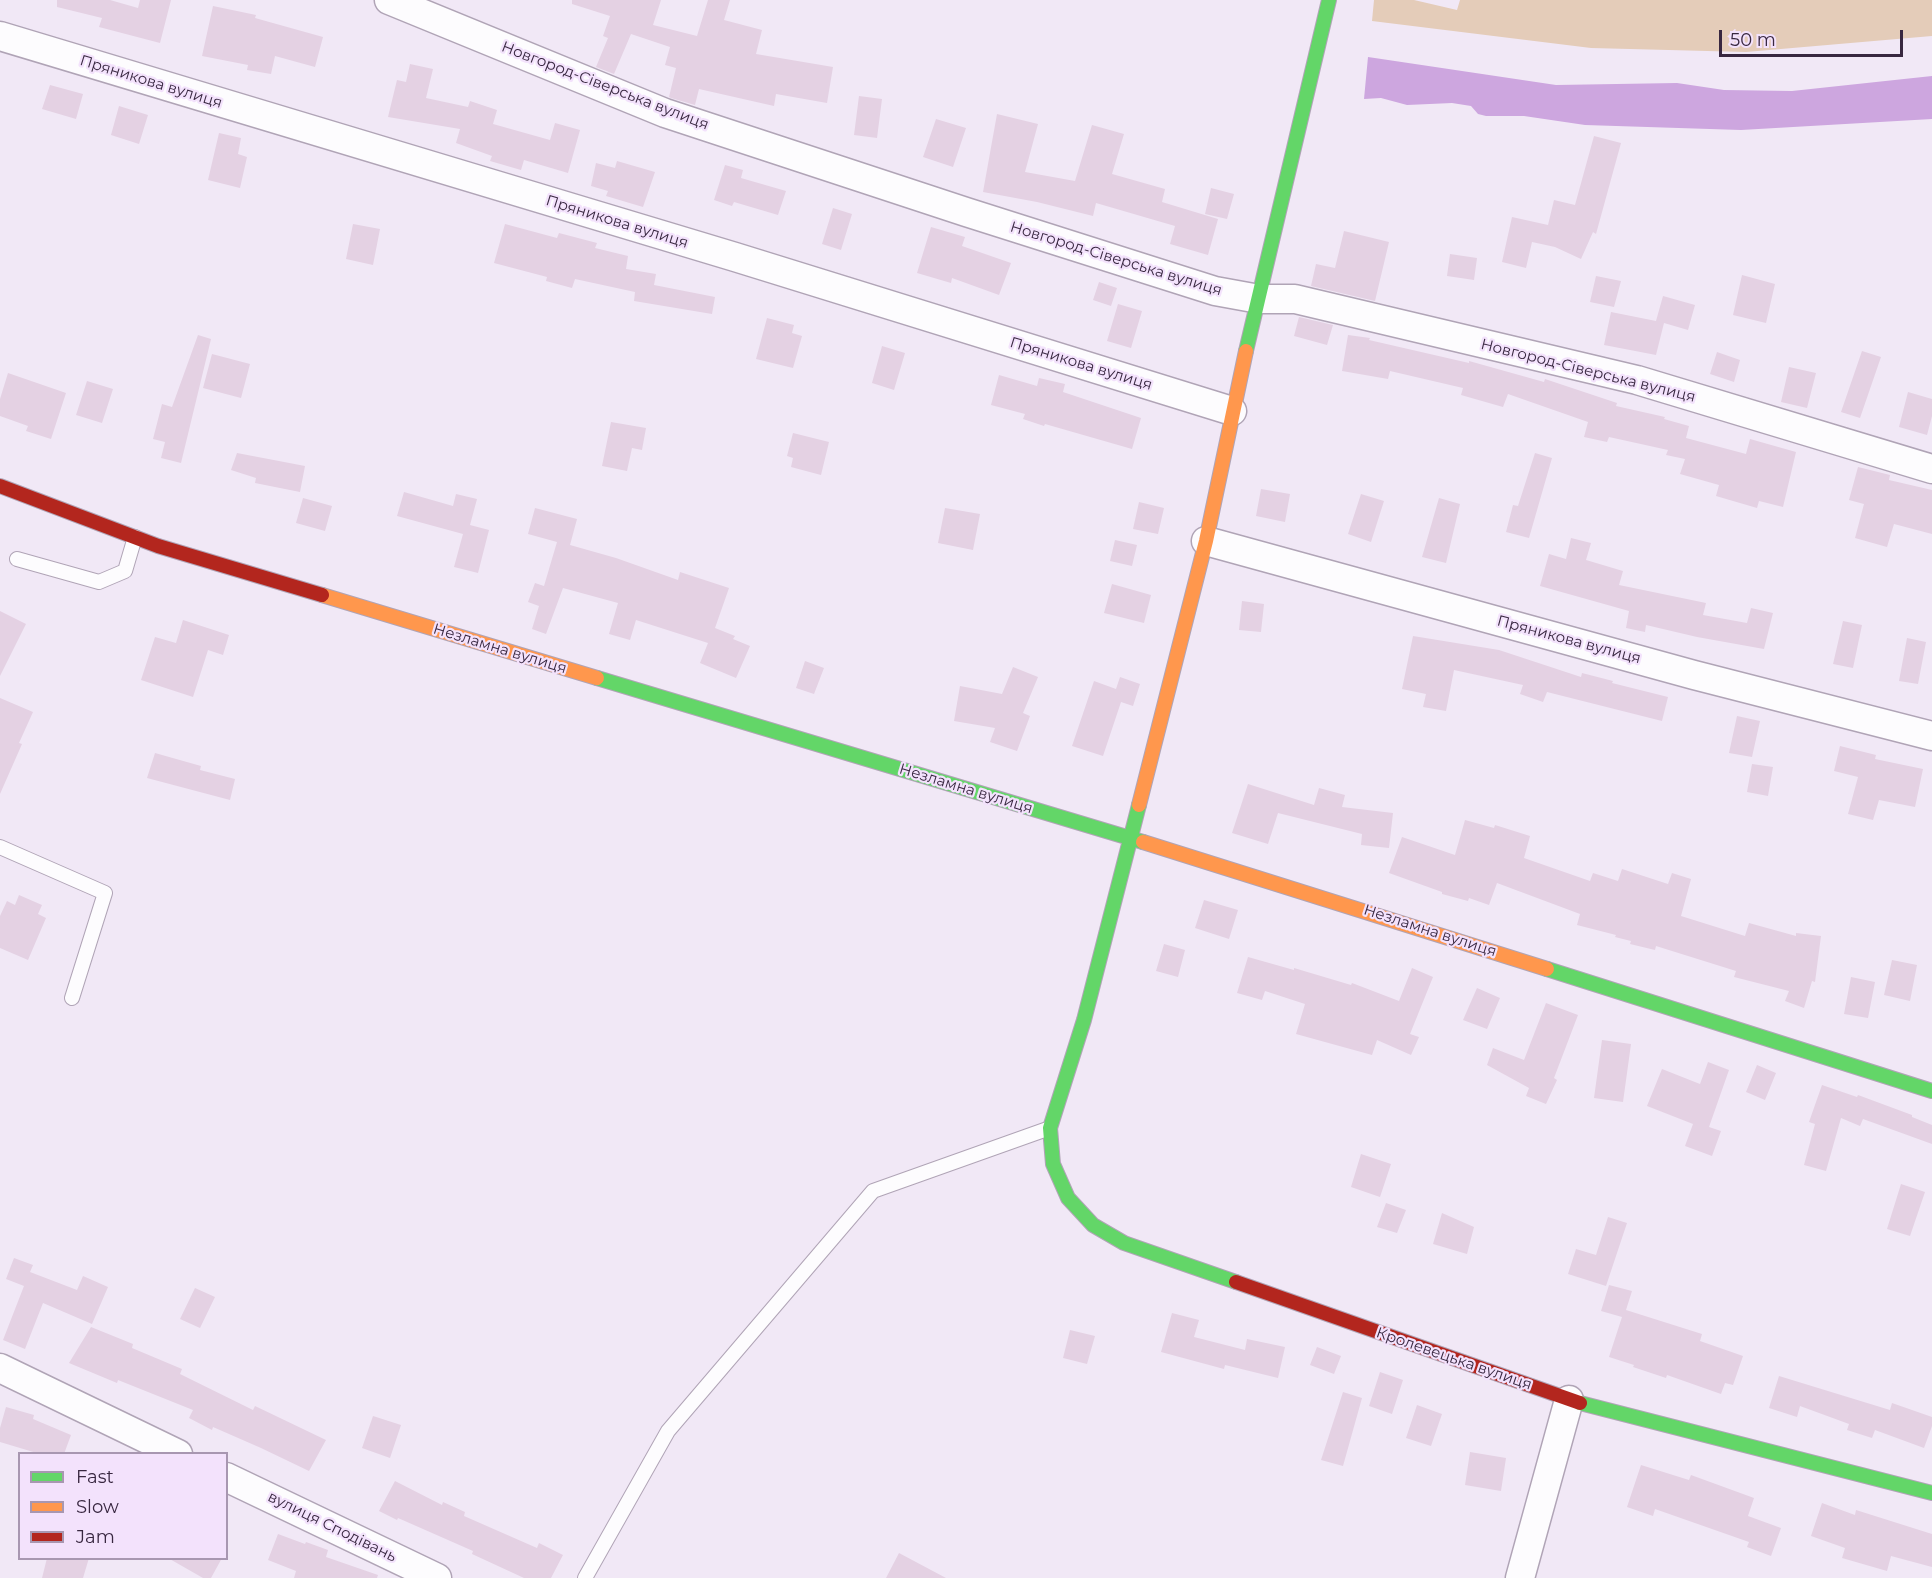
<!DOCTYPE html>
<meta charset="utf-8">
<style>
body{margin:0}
#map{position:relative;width:1932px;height:1578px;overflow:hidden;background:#f1e8f6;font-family:Montserrat,sans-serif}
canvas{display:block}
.legend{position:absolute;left:18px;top:1452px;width:210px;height:108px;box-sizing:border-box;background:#f3e2fc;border:2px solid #a897b1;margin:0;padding:8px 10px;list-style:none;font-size:18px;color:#382740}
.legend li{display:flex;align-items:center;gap:12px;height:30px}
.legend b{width:30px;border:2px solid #a897b1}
.scale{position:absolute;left:1719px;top:30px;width:184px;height:27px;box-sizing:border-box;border:3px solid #382740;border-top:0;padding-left:8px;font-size:18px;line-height:21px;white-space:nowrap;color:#382740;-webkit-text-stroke:4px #f3e2fc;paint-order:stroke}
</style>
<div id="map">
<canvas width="1932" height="1578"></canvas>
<ul class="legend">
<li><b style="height:8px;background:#63d668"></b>Fast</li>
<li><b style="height:8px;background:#ff974d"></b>Slow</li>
<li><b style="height:8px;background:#b3261e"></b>Jam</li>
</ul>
<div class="scale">50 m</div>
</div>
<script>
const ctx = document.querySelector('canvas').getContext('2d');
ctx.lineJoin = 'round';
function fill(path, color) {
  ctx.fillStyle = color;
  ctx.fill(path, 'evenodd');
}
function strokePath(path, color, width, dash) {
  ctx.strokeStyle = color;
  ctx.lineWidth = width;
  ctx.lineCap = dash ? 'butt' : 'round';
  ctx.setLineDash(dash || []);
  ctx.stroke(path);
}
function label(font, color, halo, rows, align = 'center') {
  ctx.font = font + ' Montserrat,sans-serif';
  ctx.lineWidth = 4.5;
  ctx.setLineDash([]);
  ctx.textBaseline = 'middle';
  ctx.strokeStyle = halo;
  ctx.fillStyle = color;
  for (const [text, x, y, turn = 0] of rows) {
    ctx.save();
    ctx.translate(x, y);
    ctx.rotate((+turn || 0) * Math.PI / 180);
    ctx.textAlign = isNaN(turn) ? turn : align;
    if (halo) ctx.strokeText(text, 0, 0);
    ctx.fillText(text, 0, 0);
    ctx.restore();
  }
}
const green = new Path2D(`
 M1374 0H1414L1457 10 1460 0H1932V36L1746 52 1591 48 1372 21Z`);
const water = new Path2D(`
 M1368 57 1556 85 1677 83 1724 90 1792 91 1932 76V119L1741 130 1585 125 1524 116H1486L1478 114 1471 106 1452 103 1407 105 1381 98 1364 99Z`);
const building = new Path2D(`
 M57 0H110L138 8 140 0H171L160 43 99 27 102 18 57 7Z
 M572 0H661L653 25 697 36 708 0H730L724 20 762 30 756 54 833 67 827 103 776 94 774 106 699 89 695 105 671 98 669 97 676 68 665 65 670 47 631 34 614 74 596 67 608 38 603 36 610 16 572 4Z
 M213 6 256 15 255 18 323 37 315 67 275 56 271 74 247 70 248 65 202 56Z
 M410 64 433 69 426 98 468 107 470 101 497 110 493 124 550 140 555 123 580 130 568 173 524 160 521 170 490 161 492 156 456 143 460 129 388 117 397 80 406 82Z
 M50 85 83 94 76 119 42 109Z
 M859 96 882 99 877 138 854 135Z
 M119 106 148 115 139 144 111 135Z
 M997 114 1038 124 1025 172 1075 181 1092 125 1124 134 1112 174 1165 189 1162 202 1218 219 1208 255 1170 244 1175 226 1096 203 1093 216 1037 202 983 192Z
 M936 119 966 128 953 167 923 157Z
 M219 133 241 138 238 154 247 157 240 188 208 180Z
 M1594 136 1621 143 1596 234 1593 232 1581 259 1555 247 1532 242 1526 268 1502 262 1512 217 1548 225 1554 200 1575 205Z
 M617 161 655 172 643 207 606 196 608 191 591 186 596 163 615 168Z
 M725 165 743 170 741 178 786 191 778 215 734 202 732 206 714 200Z
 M1211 188 1234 194 1227 219 1205 214Z
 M833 208 852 214 841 250 822 244Z
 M353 224 380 229 373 265 346 259Z
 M505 224 557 238 559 233 597 243 595 248 628 256 626 269 656 274 654 285 715 297 712 314 634 301 635 292 575 279 572 288 546 281 547 277 494 263Z
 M931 227 965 237 962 246 1011 263 999 295 952 278 951 283 917 273Z
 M1344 231 1389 242 1375 301 1311 286 1316 264 1335 268Z
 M1450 254 1477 258 1474 280 1447 276Z
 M1742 275 1775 284 1766 323 1733 315Z
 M1596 276 1621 281 1614 307 1590 302Z
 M1099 282 1117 288 1111 306 1093 300Z
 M1663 296 1695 305 1688 330 1664 323 1656 355 1604 345 1611 312 1656 321Z
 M1118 304 1142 311 1131 348 1107 341Z
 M1299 317 1333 325 1327 345 1294 336Z
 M767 318 794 325 792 333 802 336 793 368 756 359Z
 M198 335 211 339 181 463 161 458 165 442 153 439 162 404 172 407Z
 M1348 335 1370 338 1369 340 1469 363V361L1544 382 1545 379 1617 403 1616 406 1665 417 1664 419 1689 426 1686 438 1746 454 1750 439 1796 452 1783 507 1759 501 1757 508 1716 496 1719 485 1680 474 1685 459 1666 455 1668 450 1609 437 1607 442 1584 437 1588 422 1508 394 1503 407 1461 395 1463 388 1390 371 1388 379 1342 371Z
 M882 346 905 353 894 390 872 383Z
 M1862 351 1881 357 1860 418 1841 412Z
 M1717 352 1740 360 1734 382 1710 374Z
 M212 354 250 364 241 398 203 388Z
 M1789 367 1816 373 1807 408 1781 402Z
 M8 373 66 393 51 439 26 431 28 426 0 416V399Z
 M999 375 1037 386 1039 378 1065 384 1063 392 1141 418 1132 449 1045 424 1044 426 1023 419 1025 414 991 405Z
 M87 381 113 389 102 423 76 415Z
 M1908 392 1932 399V416L1927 435 1899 427Z
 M611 422 646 428 642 450 632 448 627 471 602 466Z
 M793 433 829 442 821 475 791 467 793 458 787 456Z
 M237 453 305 466 300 492 255 483 256 478 231 470Z
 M1535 453 1552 458 1529 538 1506 532 1513 505 1518 506Z
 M1858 467 1890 475 1889 480 1932 490V534L1894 524 1887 547 1855 538 1864 504 1849 500Z
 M1261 489 1290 494 1285 522 1256 516Z
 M404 492 453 506 456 494 477 499 470 525 489 530 478 573 454 567 463 534 397 516Z
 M1361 494 1384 501 1371 542 1348 534Z
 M303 498 332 506 325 531 296 523Z
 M1439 498 1460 504 1446 563 1422 557Z
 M1139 502 1164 508 1158 534 1133 529Z
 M535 508 577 519 570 545 616 558 678 580 680 572 729 588 715 628 735 636 733 639 750 646 736 678 700 663 708 643 636 620 630 640 609 634 618 603 563 588 546 634 532 629 539 606 528 602 535 583 544 586 557 542 528 534Z
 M945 508 980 514 973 550 938 543Z
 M1571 538 1591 543 1586 560 1623 571 1619 585 1706 603 1703 615 1747 623 1751 608 1773 613 1764 649 1697 637 1646 625 1645 632 1626 628 1629 611 1540 586 1549 554 1566 559Z
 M1115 540 1137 545 1132 566 1110 561Z
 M1112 584 1151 595 1144 623 1104 613Z
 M1242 601 1264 604 1261 632 1239 630Z
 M0 611 26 624 0 676Z
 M183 620 229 635 223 655 208 650 193 697 141 680 155 637 176 643Z
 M1843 621 1862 625 1853 668 1833 664Z
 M1413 636 1499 650 1581 677 1582 673 1613 681 1612 683 1668 697 1662 721 1547 692 1543 702 1520 694 1523 685 1454 670 1446 711 1423 707 1426 694 1402 689Z
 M1907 638 1926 642 1918 684 1899 681Z
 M805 661 824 668 814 694 796 688Z
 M1013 667 1038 677 1023 713 1030 716 1017 751 990 742 995 728 954 721 960 686 1002 694Z
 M1120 677 1140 684 1133 706 1121 702 1103 756 1072 746 1094 681 1116 689Z
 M0 698 33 712 19 743 22 744 0 794Z
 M1737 716 1760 721 1752 757 1729 753Z
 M1840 746 1876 755 1875 759 1923 769 1915 807 1879 800 1873 820 1848 814 1858 777 1834 771Z
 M155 753 201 766 200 770 235 779 230 800 147 778Z
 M1752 764 1773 767 1768 796 1747 792Z
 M1248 784 1314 805 1319 788 1345 795 1342 807 1393 813 1389 848 1361 845 1362 834 1278 813 1268 844 1232 833Z
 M1465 820 1494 828 1495 825 1530 836 1524 858 1590 881 1593 873 1618 881 1622 869 1668 884 1672 873 1691 879 1681 916 1745 936 1749 923 1796 936V933L1821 936 1815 982 1812 981 1804 1008 1785 1001 1789 991 1734 977 1736 971 1656 946 1655 950 1630 944 1631 941 1615 937 1616 935 1577 925 1580 914 1497 883 1489 905 1469 898 1468 901 1442 894V892L1389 873 1402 837 1455 855Z
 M19 895 42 905 38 914 46 918 28 960 0 948V916L7 901 15 905Z
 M1204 900 1238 910 1229 939 1195 928Z
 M1164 944 1185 950 1178 977 1156 971Z
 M1248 957 1294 970V968L1351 985 1352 983 1399 1001 1412 968 1433 977 1410 1034 1419 1037 1411 1055 1377 1040 1372 1055 1296 1034 1305 1004 1265 991 1262 1000 1237 993Z
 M1892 960 1917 965 1910 1001 1884 995Z
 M1851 977 1875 982 1868 1018 1844 1014Z
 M1477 988 1500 998 1487 1029 1463 1020Z
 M1546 1003 1578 1015 1554 1078 1557 1080 1546 1104 1526 1096 1529 1088 1487 1065 1493 1048 1524 1060Z
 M1602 1040 1631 1044 1623 1102 1594 1098Z
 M1708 1062 1729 1070 1709 1127 1721 1131 1712 1156 1685 1146 1693 1124 1647 1106 1662 1069 1700 1084Z
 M1757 1065 1776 1073 1765 1100 1746 1092Z
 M1822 1085 1857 1097 1858 1095 1912 1115V1117L1932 1125V1144L1863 1119 1860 1126 1841 1118 1826 1171 1804 1165 1815 1124 1809 1122Z
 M1361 1154 1391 1164 1380 1197 1351 1187Z
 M1901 1184 1925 1192 1910 1236 1887 1229Z
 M1386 1203 1406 1210 1397 1233 1377 1227Z
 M1442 1213 1474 1227 1467 1254 1433 1244Z
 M1608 1217 1627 1223 1606 1286 1568 1274 1576 1249 1596 1255Z
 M14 1258 33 1265 30 1272 77 1290 83 1276 108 1287 92 1324 43 1303 25 1349 3 1340 24 1286 6 1279Z
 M1609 1285 1632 1291 1626 1310 1702 1334 1700 1341 1743 1356 1733 1385 1725 1383 1721 1394 1667 1375 1666 1378 1633 1367 1634 1365 1609 1357 1622 1317 1601 1311Z
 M195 1288 215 1297 200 1328 180 1319Z
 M1172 1313 1199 1320 1194 1337 1245 1350 1247 1339 1285 1347 1278 1378 1225 1365 1224 1369 1161 1352Z
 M91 1327 133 1344 132 1348 182 1369 180 1374 253 1410 255 1406 326 1440 309 1471 261 1448 213 1427 212 1430 189 1418 193 1410 118 1380 117 1383 69 1363Z
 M1070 1330 1095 1336 1087 1364 1063 1358Z
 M1317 1347 1341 1356 1334 1374 1310 1365Z
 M1380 1372 1403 1380 1392 1414 1369 1406Z
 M1779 1376 1890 1410 1892 1403 1932 1417V1426L1924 1448 1875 1430 1872 1438 1847 1430 1849 1424 1800 1406 1797 1417 1769 1408Z
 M1343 1392 1362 1398 1343 1466 1321 1460Z
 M1417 1405 1442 1414 1431 1446 1406 1438Z
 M6 1407 34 1415 33 1419 71 1435 64 1454H40L0 1442V1428Z
 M373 1416 401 1425 390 1458 362 1448Z
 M1470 1452 1506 1458 1501 1491 1465 1485Z
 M1641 1465 1689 1480 1691 1475 1754 1498 1748 1516 1781 1528 1771 1556 1747 1547 1749 1542 1655 1509 1653 1516 1627 1507Z
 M395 1481 442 1505 443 1502 465 1512 464 1516 537 1548 539 1543 563 1555 551 1578H524L472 1554 473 1551 398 1518 397 1520 379 1511Z
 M1822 1503 1855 1515 1856 1510 1932 1534V1567L1891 1556 1887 1571 1842 1558 1845 1548 1811 1536Z
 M278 1534 305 1544 306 1542 328 1550 326 1557 378 1575 377 1578H294L296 1571 268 1560Z
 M899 1553 946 1578H886Z
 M47 1558H89L83 1578H42Z
 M168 1558H222L211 1578H203Z`);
const lane = new Path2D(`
 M17 559 99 582 125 571 135 537
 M0 847 105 893 72 998
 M585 1578 668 1431 873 1191 1050 1128`);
const street = new Path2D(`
 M389 0 665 113 966 212 1215 291 1259 299H1295L1637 380 1932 469
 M0 36 735 257 1232 411
 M1206 541 1694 675 1932 736
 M0 1368 178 1454
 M226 1477 437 1578
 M1520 1578 1569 1400`);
const fast = new Path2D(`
 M1246 351 1329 0
 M597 678 1143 842
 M1139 805 1084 1020 1050 1128 1053 1164 1068 1198 1093 1225 1124 1243 1236 1282
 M1547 969 1932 1091
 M1580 1403 1932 1493`);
const slow = new Path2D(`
 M322 595 597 678
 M1139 805 1206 541 1246 351
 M1143 842 1547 969`);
const jam = new Path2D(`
 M0 486 158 546 322 595
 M1236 1282 1580 1403`);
const streetNames = [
 ["Пряникова вулиця",151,82,17],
 ["Новгород-Сіверська вулиця",605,86,21],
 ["Пряникова вулиця",617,222,17],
 ["Новгород-Сіверська вулиця",1116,259,17],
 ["Пряникова вулиця",1081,364,17],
 ["Новгород-Сіверська вулиця",1588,371,14],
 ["Пряникова вулиця",1569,640,15],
 ["Незламна вулиця",500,649,17],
 ["Незламна вулиця",966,789,17],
 ["Незламна вулиця",1430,931,18],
 ["Кролевецька вулиця",1454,1359,19],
 ["вулиця Сподівань",332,1527,26]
];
fill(green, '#e4ccb9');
fill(water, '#cda6df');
fill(building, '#e4d1e3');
strokePath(lane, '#b0a4b6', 16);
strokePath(street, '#b0a4b6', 31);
strokePath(fast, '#b0a4b6', 16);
strokePath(slow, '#b0a4b6', 16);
strokePath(jam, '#b0a4b6', 16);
strokePath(lane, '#fdfcfe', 14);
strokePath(street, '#fdfcfe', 28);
strokePath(fast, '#63d668', 14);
strokePath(slow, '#ff974d', 14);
strokePath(jam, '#b3261e', 14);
label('15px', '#382740', '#f3e2fc', streetNames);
</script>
